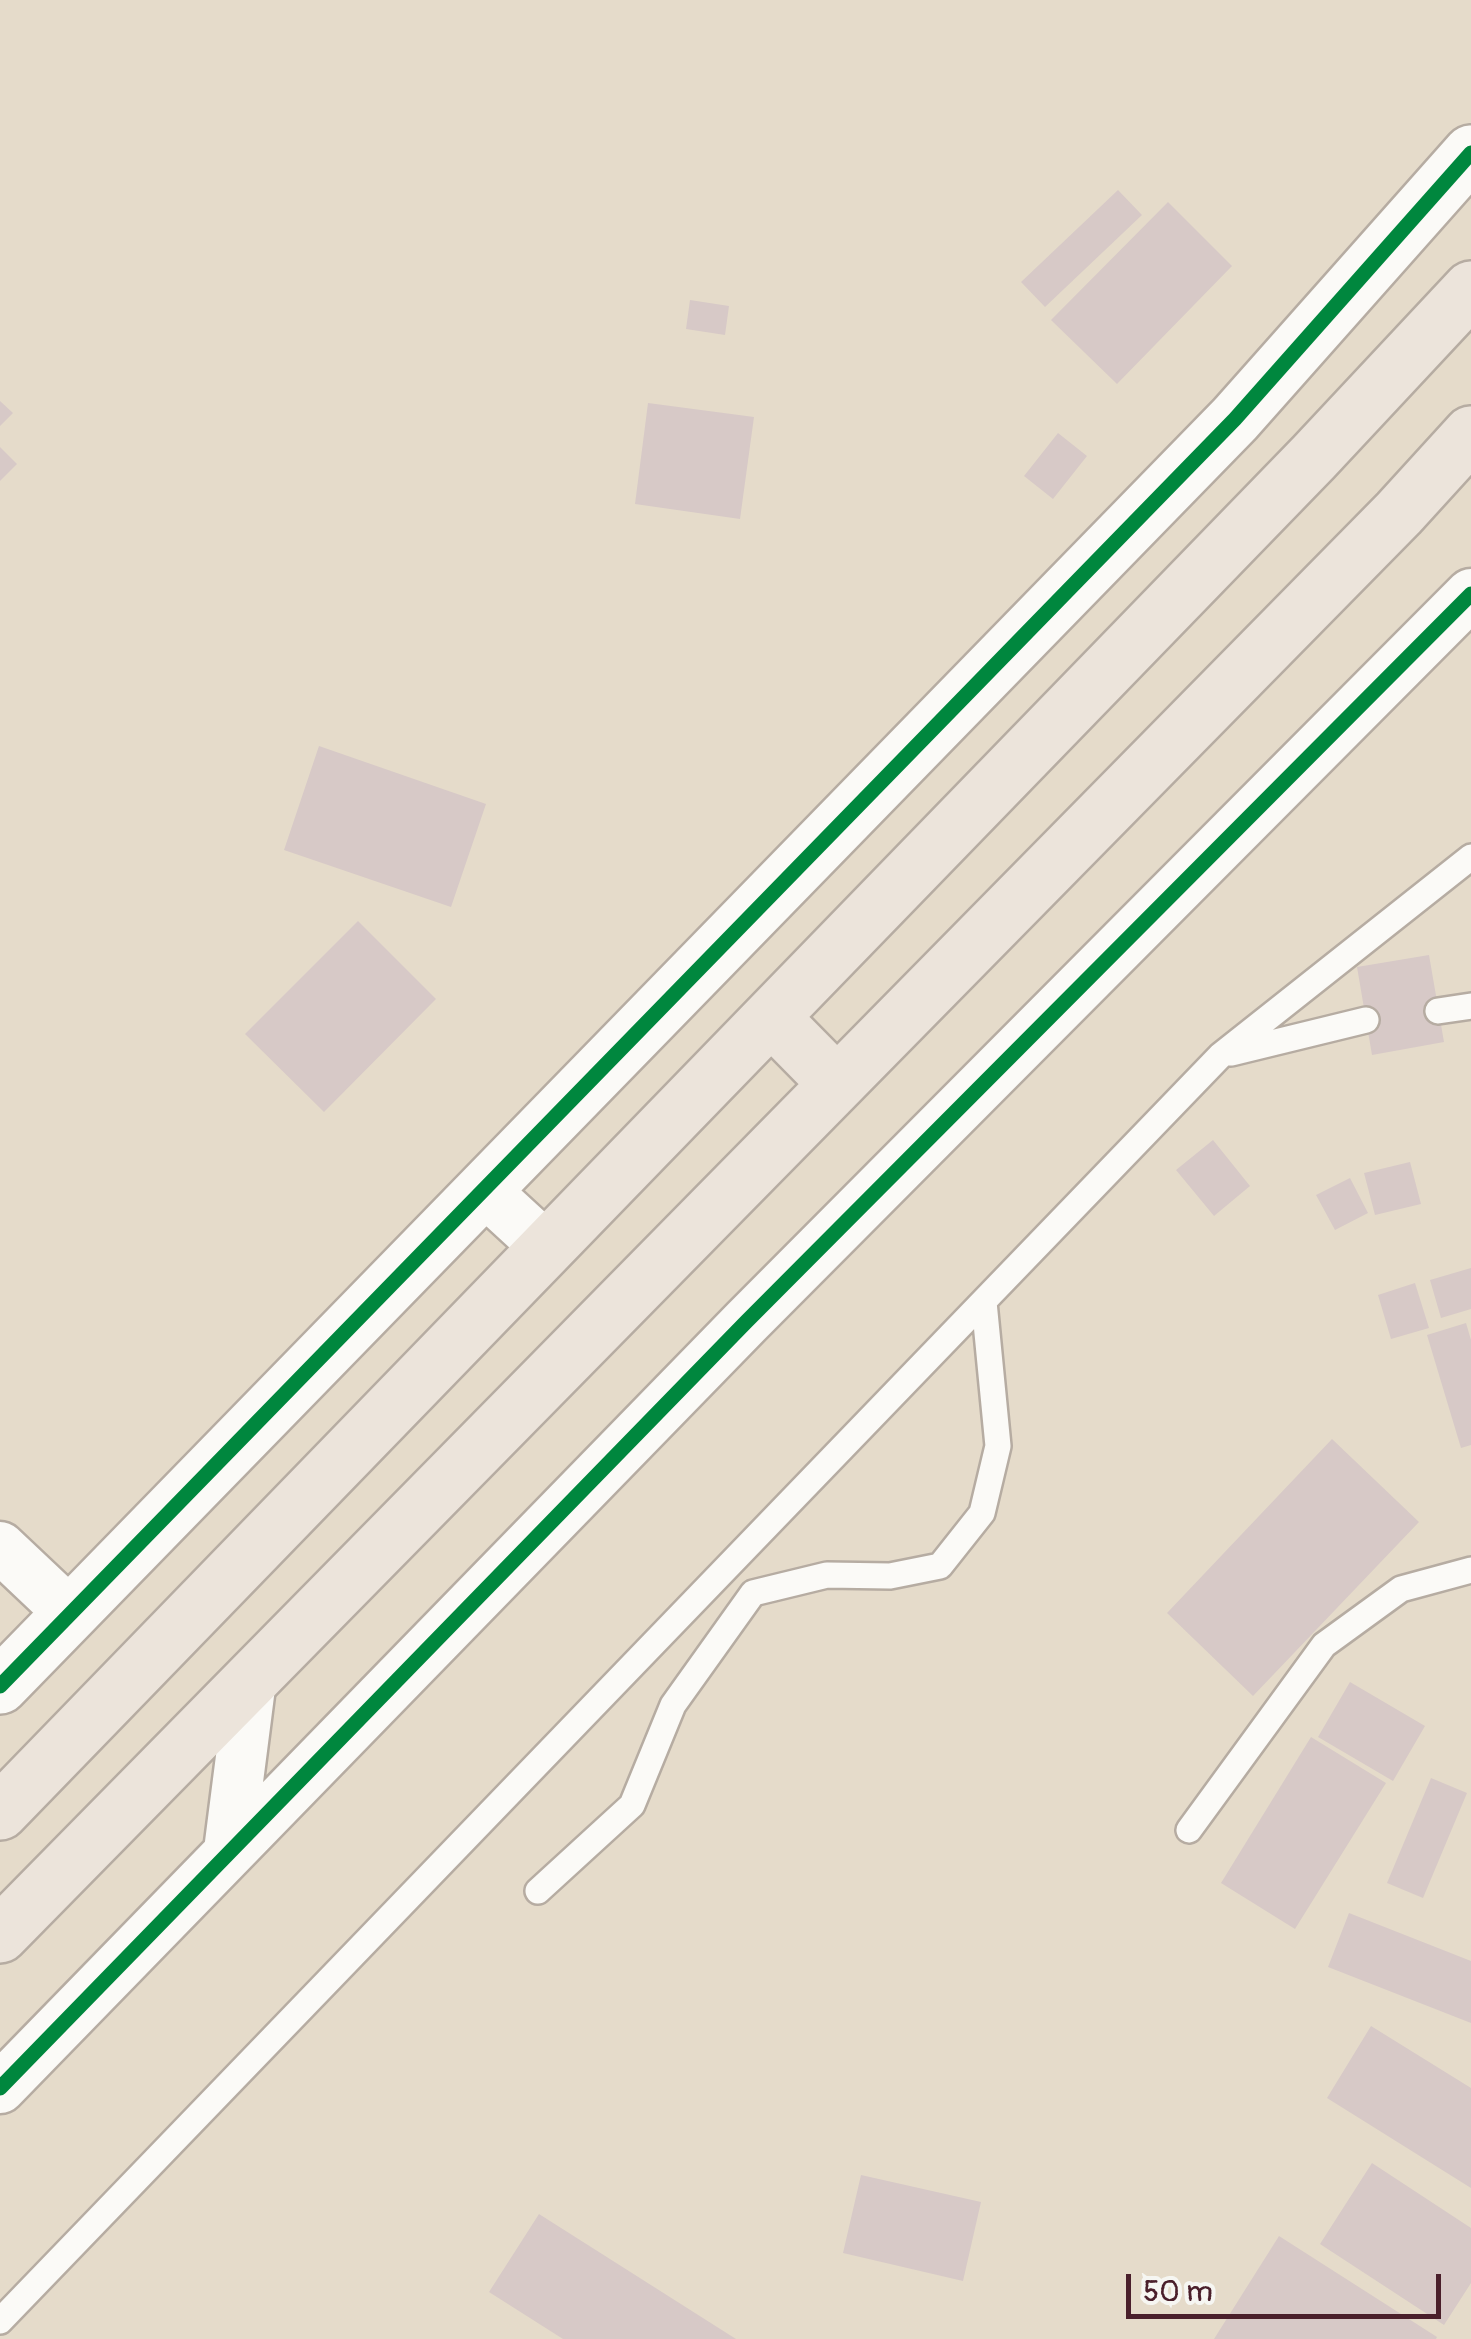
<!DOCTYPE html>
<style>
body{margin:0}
#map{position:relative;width:1471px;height:2339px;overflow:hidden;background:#e5dbca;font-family:Pangolin,sans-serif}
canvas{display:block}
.scale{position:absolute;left:1126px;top:2274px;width:315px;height:45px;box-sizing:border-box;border:5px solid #4a1f2b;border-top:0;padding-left:12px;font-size:30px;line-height:35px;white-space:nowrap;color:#4a1f2b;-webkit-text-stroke:8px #f6f6f2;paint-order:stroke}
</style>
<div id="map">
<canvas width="1471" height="2339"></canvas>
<div class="scale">50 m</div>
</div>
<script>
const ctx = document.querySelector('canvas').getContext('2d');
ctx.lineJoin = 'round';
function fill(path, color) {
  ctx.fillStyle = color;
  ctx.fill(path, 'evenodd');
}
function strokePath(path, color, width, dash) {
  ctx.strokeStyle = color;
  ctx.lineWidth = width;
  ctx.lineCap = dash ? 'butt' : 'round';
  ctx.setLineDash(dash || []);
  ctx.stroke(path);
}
const building = new Path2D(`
 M1118 190 1142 215 1045 307 1021 282Z
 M1168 202 1232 266 1117 384 1051 320Z
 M690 300 729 306 725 335 686 329Z
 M0 401 13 413 0 426Z
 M648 403 754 417 740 519 635 504Z
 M1058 433 1087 456 1053 499 1024 476Z
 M0 447 17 464 0 481Z
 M319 746 486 804 451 907 284 850Z
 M358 921 436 999 324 1112 245 1034Z
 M1429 955 1444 1042 1372 1055 1357 967Z
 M1213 1140 1250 1186 1214 1216 1176 1170Z
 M1410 1162 1421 1204 1375 1215 1364 1173Z
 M1350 1178 1368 1213 1335 1230 1316 1195Z
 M1471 1268V1309L1441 1318 1430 1280Z
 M1415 1283 1429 1328 1391 1339 1378 1295Z
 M1466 1323 1471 1340V1445L1461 1448 1427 1335Z
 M1332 1439 1419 1522 1253 1696 1167 1613Z
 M1350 1682 1425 1726 1393 1781 1318 1737Z
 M1311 1737 1386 1783 1295 1929 1221 1883Z
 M1431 1778 1467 1793 1423 1898 1387 1883Z
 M1349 1913 1471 1961V2023L1328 1967Z
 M1371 2026 1471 2088V2188L1327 2098Z
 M1372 2163 1471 2228V2283L1444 2325 1320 2244Z
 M861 2175 981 2202 963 2281 843 2253Z
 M539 2214 736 2339H563L489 2292Z
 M1279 2236 1437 2337 1436 2339H1214Z`);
const service = new Path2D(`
 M1438 1011 1471 1006
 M1231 1053 1366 1020
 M1189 1830 1324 1645 1401 1589 1471 1570
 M538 1891 632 1805 673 1705 753 1593 827 1575 890 1576 940 1566 982 1513 998 1446 984 1302
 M0 2321 1221 1055 1471 857`);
const minor = new Path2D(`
 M485 1191 547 1248
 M0 1547 71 1614
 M229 1851 251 1679
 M0 2088 746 1322 1471 594`);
const tertiary = new Path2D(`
 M0 1686 1235 419 1471 153`);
const primary = new Path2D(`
 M771 1017 837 1084
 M0 1812 1314 457 1471 289
 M0 1935 1399 513 1471 434`);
const cycleway = new Path2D(`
 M0 1686 1235 419 1471 153
 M0 2088 746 1322 1471 594`);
fill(building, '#d7c9c7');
strokePath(service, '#b6aca2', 30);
strokePath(minor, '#b6aca2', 55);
strokePath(tertiary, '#b6aca2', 60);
strokePath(primary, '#b6aca2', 60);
strokePath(service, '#fbfaf7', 25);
strokePath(minor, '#fbfaf7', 50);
strokePath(tertiary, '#fbfaf7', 55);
strokePath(primary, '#ece4db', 55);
strokePath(cycleway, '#00873e', 15);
</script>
